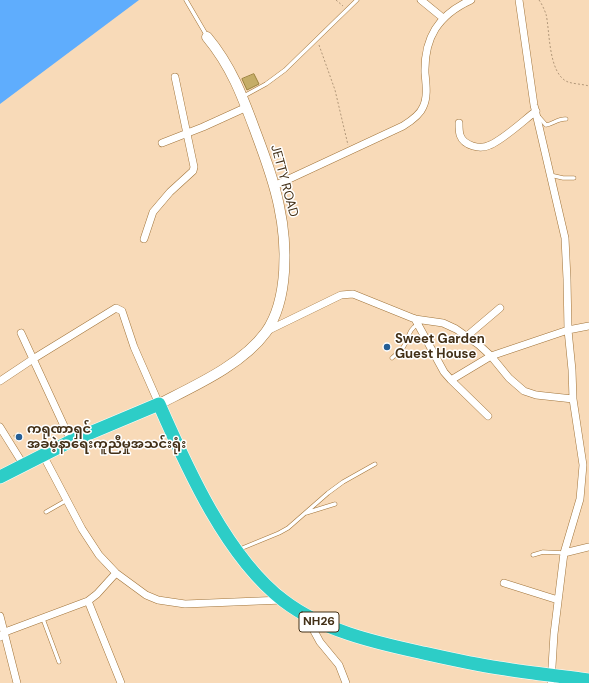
<!DOCTYPE html>
<meta charset="utf-8">
<style>
body{margin:0}
canvas{display:block;background:#f8dab8}
</style>
<canvas width="589" height="683"></canvas>
<script>
const ctx = document.querySelector('canvas').getContext('2d');
ctx.lineJoin = 'round';
function fill(path, color) {
  ctx.fillStyle = color;
  ctx.fill(path, 'evenodd');
}
function strokePath(path, color, width, dash) {
  ctx.strokeStyle = color;
  ctx.lineWidth = width;
  ctx.lineCap = dash ? 'butt' : 'round';
  ctx.setLineDash(dash || []);
  ctx.stroke(path);
}
function label(font, color, halo, rows, align = 'center') {
  ctx.font = font + ' "DM Sans","Noto Sans Myanmar",sans-serif';
  ctx.lineWidth = 3;
  ctx.setLineDash([]);
  ctx.textBaseline = 'middle';
  ctx.strokeStyle = halo;
  ctx.fillStyle = color;
  for (const [text, x, y, turn = 0] of rows) {
    ctx.save();
    ctx.translate(x, y);
    ctx.rotate((+turn || 0) * Math.PI / 180);
    ctx.textAlign = isNaN(turn) ? turn : align;
    if (halo) ctx.strokeText(text, 0, 0);
    ctx.fillText(text, 0, 0);
    ctx.restore();
  }
}
const water = new Path2D(`
 M0 0H139L0 104Z`);
const building = new Path2D(`
 M254 74 259 84 247 90 242 79Z
 M20 433 23 438 17 441 14 436Z`);
const path = new Path2D(`
 M336 0 343 6
 M539 0C542 4 544 9 546 14 550 31 548 74 568 82 574 84 582 84 589 86
 M319 45 335 90 348 145`);
const lane = new Path2D(`
 M186 0 207 36
 M244 96 266 84 285 70 357 0
 M539 117 546 125C553 124 559 118 566 119
 M550 175 563 178H574
 M392 358C396 354 401 351 404 346 410 337 407 331 418 324
 M46 512 67 500
 M306 513 335 504
 M240 549 279 533 288 528 328 493 343 482 375 464
 M533 555 543 552 564 553
 M43 619 59 662`);
const street = new Path2D(`
 M421 0 443 18
 M519 0 534 105 565 238 567 279 568 330 572 370 573 399 583 465 580 499 564 553 554 634 551 683
 M459 123C459 127 459 131 460 135 464 146 480 150 490 145 504 139 523 121 536 111
 M162 143 203 127 247 107
 M274 186 403 126C411 121 420 115 423 107 428 97 426 84 425 73 424 38 438 15 471 0
 M144 239 153 212 170 192 193 171 194 167 175 77
 M415 319 444 372 451 380 488 416
 M267 331 341 295 353 294 415 319 443 323 456 329 479 345 491 356 509 378 524 391 536 395 573 399
 M21 333 71 441
 M467 336 500 308
 M451 380 491 356 568 330 589 326
 M0 381 33 359 116 308 122 311 134 347 159 404
 M0 427 23 464
 M43 455 82 529 99 555 116 573 146 595 158 600 185 604 283 600
 M564 553 589 547
 M504 583 558 600
 M88 601 121 683
 M0 616 17 683
 M312 619 314 631 320 642 339 665 346 683
 M0 637 5 632 88 601 97 594 116 573`);
const secondary = new Path2D(`
 M159 404C194 386 242 365 266 332 289 299 287 243 279 206 274 181 265 157 256 133 243 98 232 67 207 37`);
const highway = new Path2D(`
 M0 477 71 441 159 404C187 468 227 558 284 601 322 630 373 642 419 652 446 658 472 664 499 668 529 673 559 676 589 680`);
const markers = [
 [387,347,4,"#255e95"],
 [19,437,4,"#255e95"]
];
const shields = [
 [319,622,40]
];
const shieldNames = [
 ["NH26",319,622]
];
const streetNames = [
 ["JETTY ROAD",284,181,75]
];
const poiNames = [
 ["Sweet Garden",395,340],
 ["Guest House",395,355],
 ["ကရုဏာရှင်",27,430],
 ["အခမဲ့နာရေးကူညီမှုအသင်းရုံး",27,445]
];
fill(water, '#5fadfd');
fill(building, '#c5ad67');
strokePath(building, '#9a823c', 1);
strokePath(lane, '#a1743a', 4.5);
strokePath(street, '#a1743a', 8);
strokePath(secondary, '#a1743a', 11);
strokePath(highway, '#fff', 14);
strokePath(path, '#b19779', 1, [2, 2]);
strokePath(lane, '#fff', 3.5);
strokePath(street, '#fff', 7);
strokePath(secondary, '#fff', 10);
strokePath(highway, '#2dcdc7', 13);
for (const [x, y, r, color] of markers) {
  const dot = new Path2D();
  dot.arc(x, y, r, 0, 2 * Math.PI);
  ctx.fillStyle = color;
  ctx.fill(dot);
  strokePath(dot, '#fff', 1.5);
}
for (const [x, y, w] of shields) {
  const box = new Path2D();
  box.roundRect(x - w / 2, y - 10, w, 20, 3);
  ctx.fillStyle = '#fff';
  ctx.fill(box);
  strokePath(box, '#433017', 1);
}
label('bold 12px', '#433017', null, shieldNames);
label('13px', '#433017', '#fff', streetNames);
label('bold 13px', '#433017', '#fff', poiNames, 'left');
</script>
